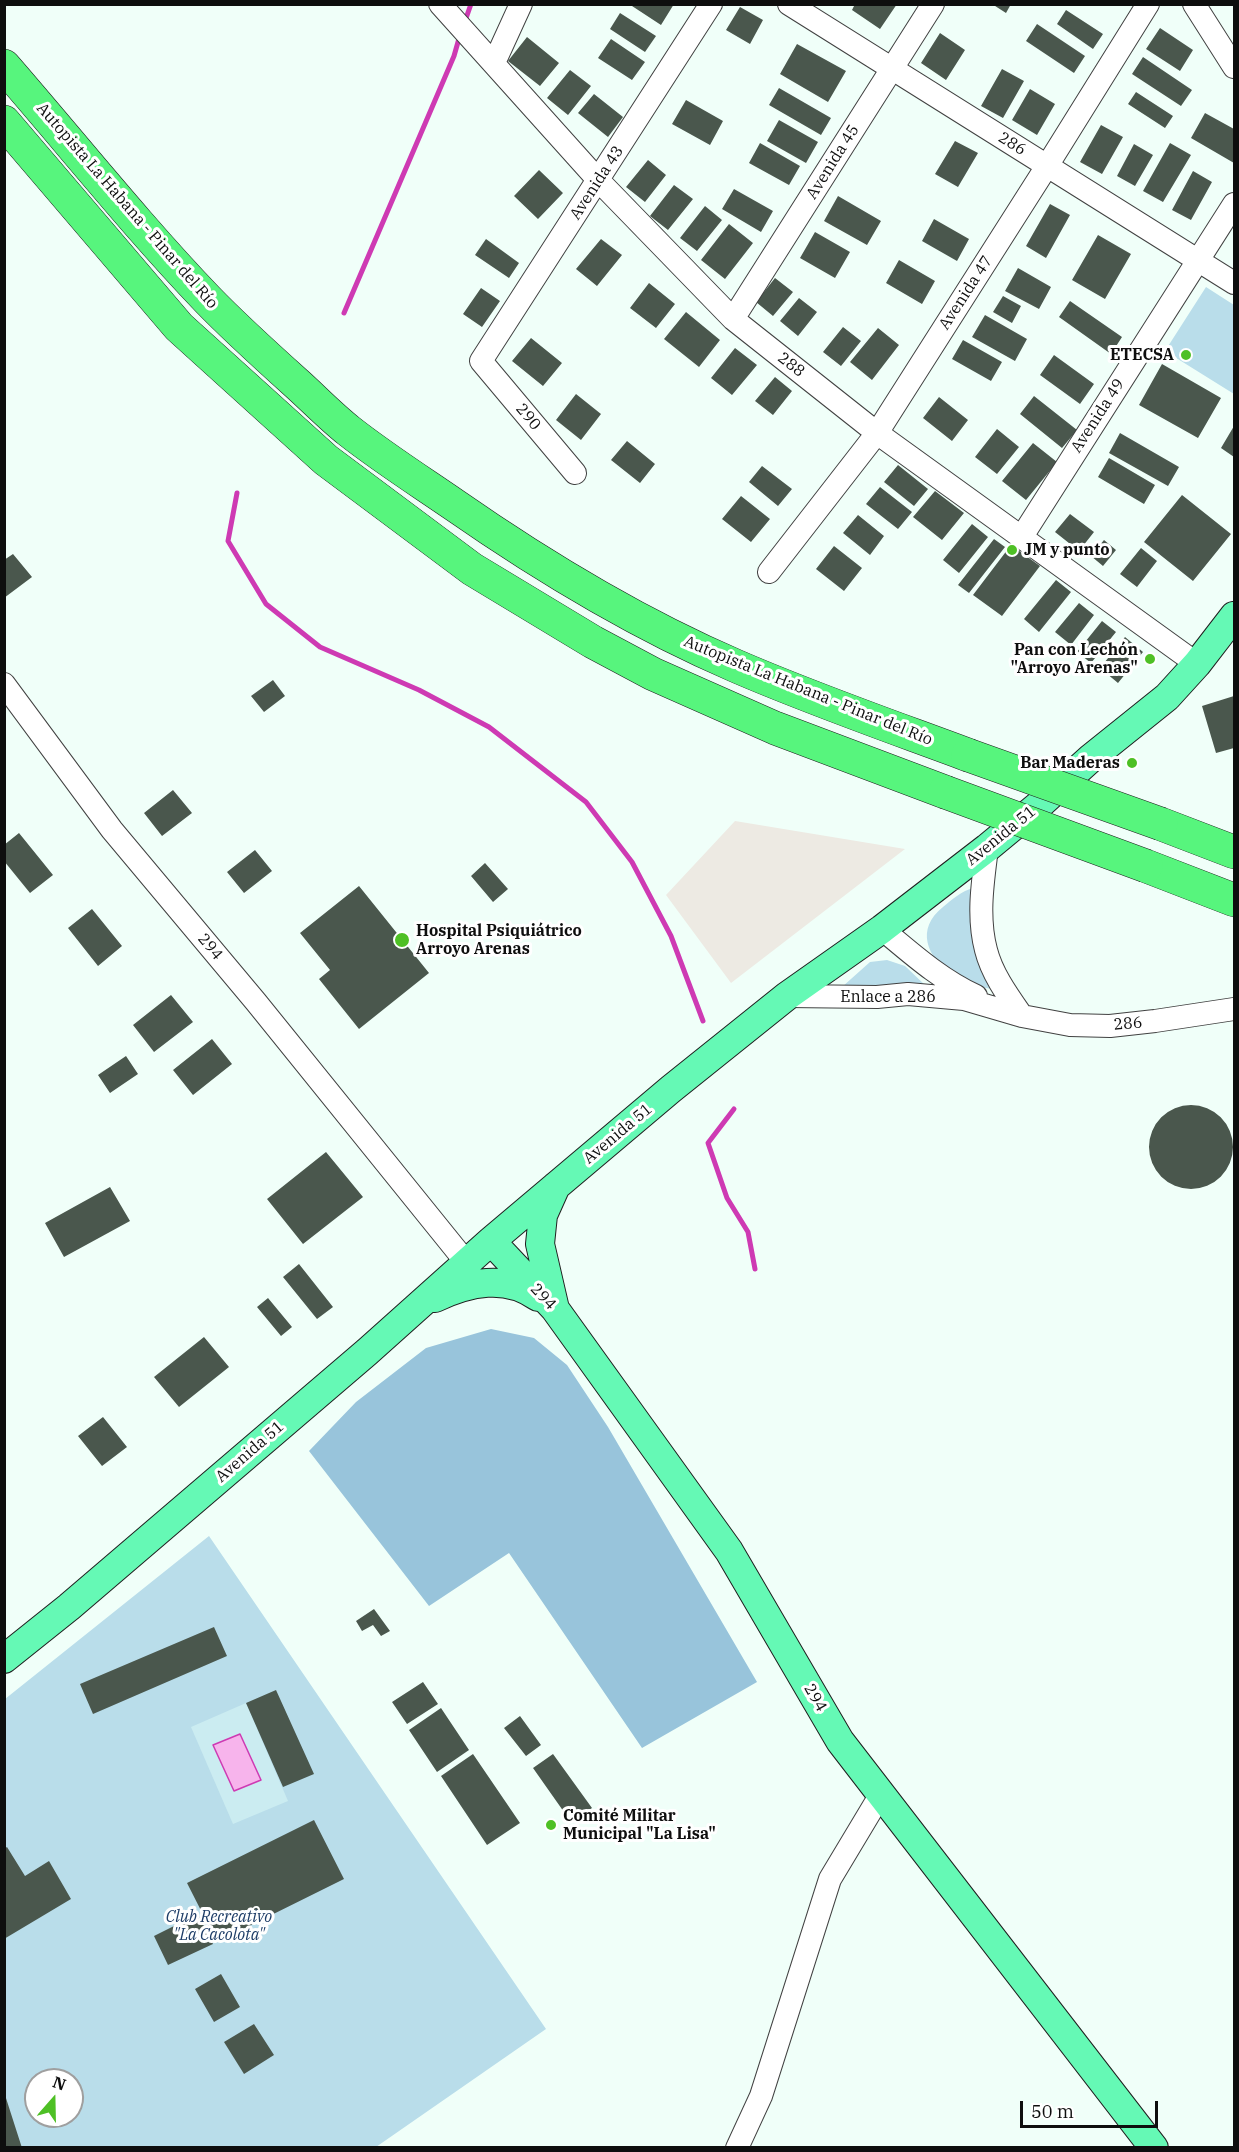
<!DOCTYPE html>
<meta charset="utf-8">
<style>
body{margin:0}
#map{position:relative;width:1239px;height:2152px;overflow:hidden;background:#f0fff9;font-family:"IBM Plex Serif",serif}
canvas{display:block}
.frame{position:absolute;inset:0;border:6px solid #0e0e0e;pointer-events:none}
.north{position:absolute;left:24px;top:2068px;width:60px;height:60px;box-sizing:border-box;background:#fff;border:2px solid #9f9f9f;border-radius:50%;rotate:20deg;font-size:16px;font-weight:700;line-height:24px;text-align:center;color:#0e0e0e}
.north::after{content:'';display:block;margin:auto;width:21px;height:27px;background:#4ec025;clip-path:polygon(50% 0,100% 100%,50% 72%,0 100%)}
.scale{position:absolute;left:1020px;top:2101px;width:138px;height:27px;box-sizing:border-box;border:3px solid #0e0e0e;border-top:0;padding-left:8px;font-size:18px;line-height:21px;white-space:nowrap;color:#0e0e0e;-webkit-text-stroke:4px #fff;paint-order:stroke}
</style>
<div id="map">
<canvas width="1239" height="2152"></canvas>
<div class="frame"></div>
<div class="north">N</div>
<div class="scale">50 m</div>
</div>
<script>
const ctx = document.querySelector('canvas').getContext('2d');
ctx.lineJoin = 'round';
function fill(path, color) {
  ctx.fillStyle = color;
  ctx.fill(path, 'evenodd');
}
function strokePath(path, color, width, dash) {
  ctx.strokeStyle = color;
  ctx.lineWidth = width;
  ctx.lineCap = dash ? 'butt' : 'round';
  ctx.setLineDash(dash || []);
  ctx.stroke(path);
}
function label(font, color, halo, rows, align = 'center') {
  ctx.font = font + ' "IBM Plex Serif",serif';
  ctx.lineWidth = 6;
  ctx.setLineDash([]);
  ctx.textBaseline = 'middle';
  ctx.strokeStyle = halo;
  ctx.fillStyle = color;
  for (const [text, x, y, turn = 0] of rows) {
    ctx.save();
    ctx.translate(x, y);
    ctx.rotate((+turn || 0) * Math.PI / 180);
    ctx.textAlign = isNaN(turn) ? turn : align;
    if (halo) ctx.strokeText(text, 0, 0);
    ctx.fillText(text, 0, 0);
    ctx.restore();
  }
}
const industrial = new Path2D(`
 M735 821 905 849 731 983 666 895Z`);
const green = new Path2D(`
 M1206 287 1234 305V394L1165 351Z
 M974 888 996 990C982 987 964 984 952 975 927 957 915 929 943 907 953 899 961 891 974 888Z
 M887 960 905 966 926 986 842 987 870 962Z
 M209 1536 546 2029 376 2147 5 2148V1699ZM36 2080H72V2116H36Z`);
const forest = new Path2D(`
 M491 1329 534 1338 567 1365 608 1427 757 1682 642 1748 509 1553 429 1606 309 1451 356 1402 426 1348Z`);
const pitch = new Path2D(`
 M246 1703 288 1801 233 1824 191 1727Z`);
const water = new Path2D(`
 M240 1734 261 1780 234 1791 213 1745Z`);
const stream = new Path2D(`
 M464 24 471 4
 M344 313 454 56 460 35
 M237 493 228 541 266 604 320 647 419 690 489 727 586 802 632 862 671 936 703 1021
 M734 1109 708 1143 727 1198 748 1232 755 1269`);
const building = new Path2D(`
 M633 4H674L661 25 632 6Z
 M855 4H897L880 29 852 10Z
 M992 4H1011L1006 13Z
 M740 7 763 20 750 44 726 30Z
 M1066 10 1103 34 1093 49 1057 24Z
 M620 13 656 36 645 52 610 29Z
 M1037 24 1085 56 1074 73 1026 41Z
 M1160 28 1193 50 1180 71 1146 49Z
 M940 33 965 50 946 80 921 63Z
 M527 37 559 63 540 86 508 61Z
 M611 39 645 62 632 80 598 58Z
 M797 44 846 71 828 102 780 74Z
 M1143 57 1192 90 1181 106 1132 74Z
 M1002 69 1024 81 1003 118 981 106Z
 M570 70 591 86 568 115 547 98Z
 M779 88 831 118 821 135 769 105Z
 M1030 89 1055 104 1037 135 1012 120Z
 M1136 92 1173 116 1165 128 1128 104Z
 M594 94 623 117 608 137 578 113Z
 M686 100 723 121 710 145 672 124Z
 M1205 113 1234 129V163L1191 138Z
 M779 120 818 142 806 163 767 141Z
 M1101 125 1123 137 1102 174 1080 162Z
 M955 141 978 153 958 187 935 174Z
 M760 143 800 166 789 185 749 163Z
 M1170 143 1191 155 1163 202 1143 191Z
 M1134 144 1153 155 1135 186 1117 176Z
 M648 160 666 175 645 202 626 187Z
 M539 170 563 193 538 219 514 196Z
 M1193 171 1212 182 1191 220 1172 210Z
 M674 185 693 199 668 230 650 216Z
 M734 189 773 211 761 232 722 209Z
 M838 196 881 221 867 245 824 221Z
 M1050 204 1070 215 1046 258 1026 246Z
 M705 206 722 220 697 251 680 238Z
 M934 219 969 239 957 261 922 241Z
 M729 224 753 243 725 279 701 260Z
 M815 232 850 252 835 278 800 258Z
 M1098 235 1131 254 1105 299 1072 280Z
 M486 239 519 263 509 278 475 255Z
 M601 239 622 255 597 286 576 269Z
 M899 260 935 281 922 304 886 283Z
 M1018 268 1051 287 1039 309 1005 291Z
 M775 278 793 292 773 316 756 302Z
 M649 283 675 304 656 328 630 308Z
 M481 288 500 301 482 327 463 314Z
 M1003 296 1021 306 1012 323 993 312Z
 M799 298 817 312 798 336 780 321Z
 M1070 301 1122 337 1111 354 1059 317Z
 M686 312 720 340 699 367 664 339Z
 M985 315 1027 339 1015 361 972 337Z
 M843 327 861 341 841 366 823 352Z
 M878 328 899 345 872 380 850 362Z
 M531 338 562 363 543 386 512 361Z
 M963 340 1002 362 991 381 952 359Z
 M735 348 757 365 732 395 711 378Z
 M1054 355 1094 384 1080 404 1040 375Z
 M1162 364 1221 398 1198 438 1139 405Z
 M775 377 792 391 773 415 755 401Z
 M576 394 601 414 581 440 556 420Z
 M1034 396 1077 430 1062 448 1020 414Z
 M939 397 968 420 952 441 923 418Z
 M1234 426V457L1221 448Z
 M997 429 1019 447 997 474 975 457Z
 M1120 433 1179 467 1168 486 1109 453Z
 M627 441 655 464 640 483 611 460Z
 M1033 443 1057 462 1026 500 1002 481Z
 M1109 458 1155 485 1144 504 1098 477Z
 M898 465 928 489 914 506 884 482Z
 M762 466 792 489 778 506 749 482Z
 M880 487 912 512 898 529 866 504Z
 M935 491 964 513 942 540 913 517Z
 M1182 495 1231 534 1193 581 1144 542Z
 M741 496 770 519 751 542 722 519Z
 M1070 514 1094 532 1079 551 1055 532Z
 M858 515 884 536 870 555 843 533Z
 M972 524 988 537 959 573 943 560Z
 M994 539 1005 547 969 593 958 585Z
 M1104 540 1116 550 1103 566 1091 556Z
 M1011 545 1040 566 1002 616 973 595Z
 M834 546 862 568 844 591 816 569Z
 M1141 548 1157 561 1137 587 1120 574Z
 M13 554 32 577 4 598V560Z
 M1056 580 1071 592 1039 632 1024 619Z
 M1079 603 1094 615 1071 645 1055 632Z
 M1102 621 1116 632 1091 663 1077 652Z
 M1125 637 1143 652 1118 683 1100 668Z
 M273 680 285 696 264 712 251 696Z
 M1234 696V748L1216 753 1202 706Z
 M173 790 192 813 162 836 144 813Z
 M19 833 53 875 30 893 4 861V845Z
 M255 850 272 871 244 893 227 872Z
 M485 863 508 889 493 902 471 876Z
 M359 886 429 973 359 1029 319 979 330 970 300 933Z
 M92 909 122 946 98 966 68 928Z
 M171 995 193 1022 154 1052 133 1025Z
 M212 1039 232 1064 193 1095 173 1070Z
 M126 1056 138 1074 110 1093 98 1075Z
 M1149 1147a42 42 0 1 1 84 0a42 42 0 1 1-84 0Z
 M326 1152 363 1197 303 1244 267 1199Z
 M110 1187 130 1221 64 1257 45 1223Z
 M299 1264 333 1307 317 1319 283 1277Z
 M268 1298 292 1327 281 1336 257 1307Z
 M204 1337 229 1367 179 1407 154 1377Z
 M103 1417 127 1447 102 1466 78 1436Z
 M374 1609 390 1631 381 1636 373 1625 362 1631 356 1621Z
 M214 1627 227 1656 93 1714 80 1684Z
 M423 1682 438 1704 407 1724 392 1702Z
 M276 1690 314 1774 283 1787 246 1703Z
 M441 1708 469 1750 437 1772 409 1730Z
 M520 1716 541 1745 526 1756 504 1728Z
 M473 1754 520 1823 487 1845 441 1776Z
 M553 1754 592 1808 571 1822 533 1768Z
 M314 1820 344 1879 217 1942 187 1883Z
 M7 1847 25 1876 49 1861 71 1899 4 1939V1849Z
 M198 1914 213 1944 168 1965 154 1936Z
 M221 1974 240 2007 214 2022 195 1989Z
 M254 2024 274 2055 244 2074 224 2042Z
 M5 2095 22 2148H4Z`);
const minor = new Path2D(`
 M440 4 599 181 733 319 877 433 1197 664
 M789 4 1234 283
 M1194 4 1234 67
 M494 63 521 4
 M733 319 933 4
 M575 473 481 361 711 4
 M1021 538 1234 204
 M769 572 877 433 1047 166 1148 4
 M4 684 112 830 256 1002 466 1262
 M987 848C983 881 977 916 986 950 992 974 1008 996 1022 1016
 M882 929C912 954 941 980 976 996
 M787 996 877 997 908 994 964 999 1022 1016 1070 1025 1110 1026 1155 1021 1234 1009
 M737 2148 761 2096 830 1879 881 1794`);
const major = new Path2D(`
 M491 1241 555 1309 729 1551 840 1741 1154 2148
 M435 1298C469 1282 506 1274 538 1297
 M555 1309 540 1244 543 1215 556 1186
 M4 1659 69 1607 367 1352 491 1241 671 1089 787 996 882 929 987 848 1039 805 1091 758 1167 697 1197 664 1234 616`);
const highway = new Path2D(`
 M4 66C71 143 137 226 207 299 235 328 265 355 295 382 313 398 330 416 349 431 382 457 418 480 453 504 542 566 636 623 736 666 812 699 890 726 968 755
 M4 122 179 327 326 460 472 569 593 642 653 674 775 728 945 792
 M1161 824 1234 852
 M1146 866 1234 900`);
const highwayBridge = new Path2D(`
 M968 755 1161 824
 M945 792 1146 866`);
const markers = [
 [1186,355,6,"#4ec025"],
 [1012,550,6,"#4ec025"],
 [1150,659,6,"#4ec025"],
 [1132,763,6,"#4ec025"],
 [402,940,8,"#4ec025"],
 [551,1825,6,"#4ec025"]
];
const streetNames = [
 ["286",1012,144,32],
 ["Avenida 45",833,162,-58],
 ["Avenida 43",597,183,-57],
 ["Autopista La Habana - Pinar del Río",127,206,49],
 ["Avenida 47",966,293,-57],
 ["288",791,365,38],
 ["Avenida 49",1098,416,-57],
 ["290",528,417,50],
 ["Autopista La Habana - Pinar del Río",808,691,22],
 ["Avenida 51",1001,836,-39],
 ["294",210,947,50],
 ["Enlace a 286",888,997],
 ["286",1128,1024,-5],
 ["Avenida 51",618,1134,-40],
 ["294",543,1297,47],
 ["Avenida 51",250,1452,-41],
 ["294",815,1698,60]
];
const poiNames = [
 ["ETECSA",1174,355],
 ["JM y punto",1024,550,"left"],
 ["Pan con Lechón",1138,650],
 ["\"Arroyo Arenas\"",1138,668],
 ["Bar Maderas",1120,763],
 ["Hospital Psiquiátrico",416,931,"left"],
 ["Arroyo Arenas",416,949,"left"],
 ["Comité Militar",563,1816,"left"],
 ["Municipal \"La Lisa\"",563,1834,"left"]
];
const parkNames = [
 ["Club Recreativo",219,1917],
 ["\"La Cacolota\"",219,1935]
];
fill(industrial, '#edeae3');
fill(green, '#b9ddea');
fill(forest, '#98c4db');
fill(pitch, '#cbecf1');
fill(water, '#f7b4ec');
strokePath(water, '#ce3ab3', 1.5);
strokePath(stream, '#ce3ab3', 5);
fill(building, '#4a574d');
strokePath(minor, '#414141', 24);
strokePath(major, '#1f1f1f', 30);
strokePath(highway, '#1f1f1f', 34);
strokePath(minor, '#fff', 22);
strokePath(major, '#65f9b5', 28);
strokePath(highway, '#57f57d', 33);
strokePath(highwayBridge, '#1f1f1f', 34, []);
strokePath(highwayBridge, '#57f57d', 33);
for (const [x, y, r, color] of markers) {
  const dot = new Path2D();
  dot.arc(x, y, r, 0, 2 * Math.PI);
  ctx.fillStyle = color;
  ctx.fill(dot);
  strokePath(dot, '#fff', 2);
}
label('16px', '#0e0e0e', '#fff', streetNames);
label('bold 16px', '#0e0e0e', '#fff', poiNames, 'right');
label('italic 16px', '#1e3d67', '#fff', parkNames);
</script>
